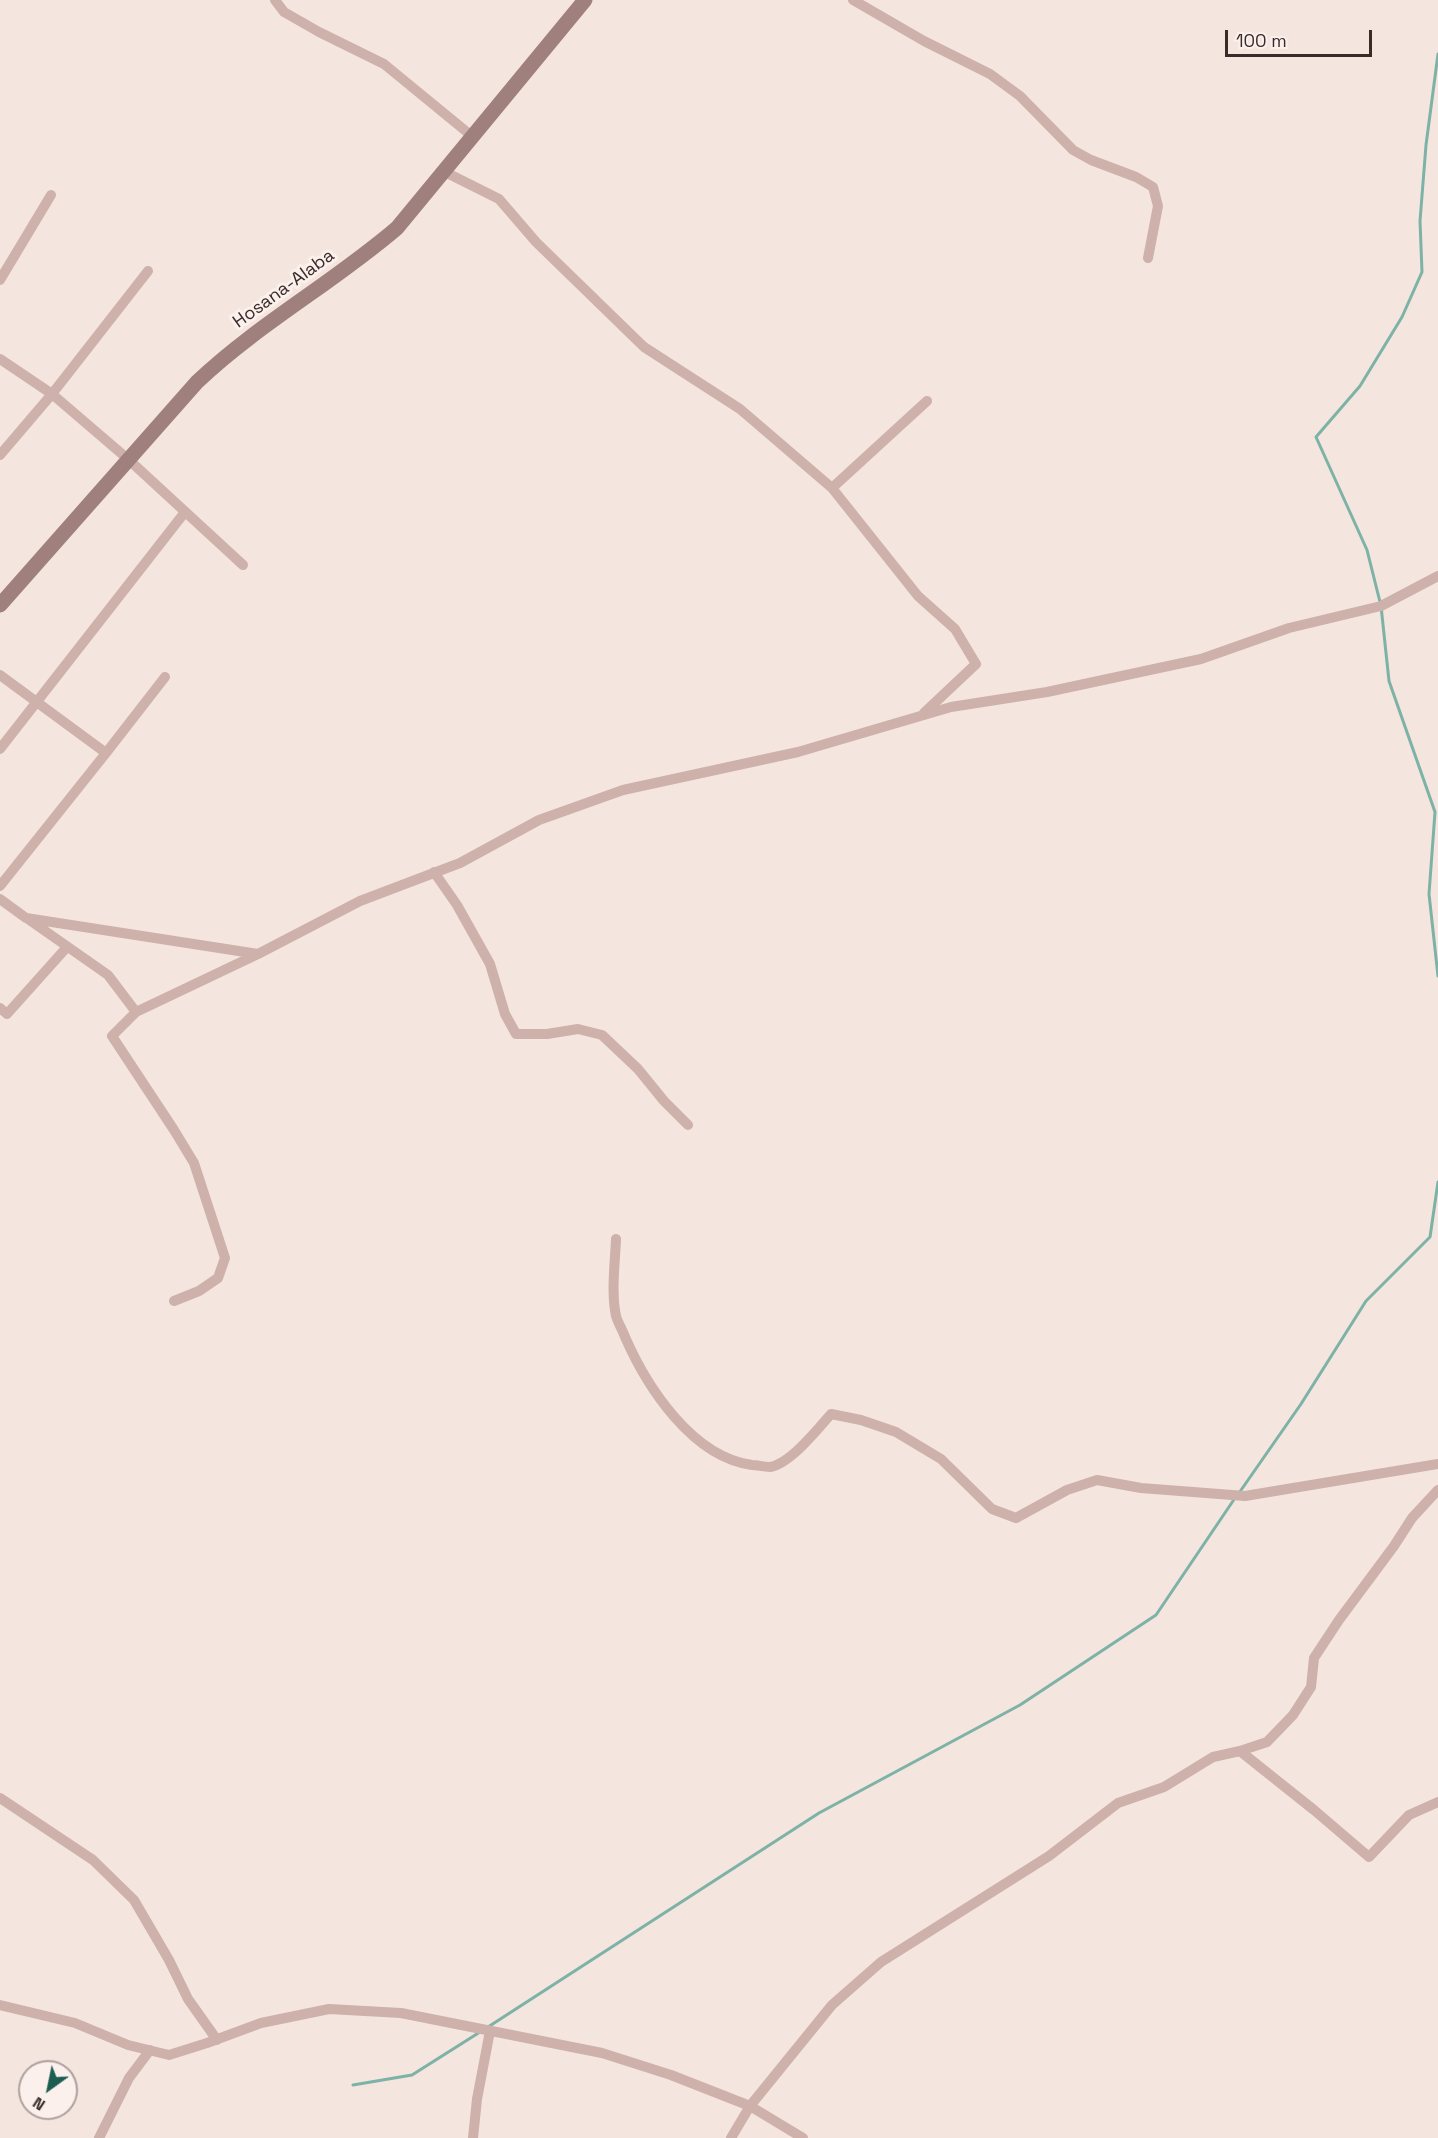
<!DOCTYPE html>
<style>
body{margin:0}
#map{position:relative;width:1438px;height:2138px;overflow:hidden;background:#f4e5df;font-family:"Space Grotesk",sans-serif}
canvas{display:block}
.north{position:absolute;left:18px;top:2060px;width:60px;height:60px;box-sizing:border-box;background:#fbf0ec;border:2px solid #aea19e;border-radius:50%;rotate:213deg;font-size:16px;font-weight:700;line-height:24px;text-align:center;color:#3a2b2a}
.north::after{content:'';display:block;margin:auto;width:21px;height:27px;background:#1e5d51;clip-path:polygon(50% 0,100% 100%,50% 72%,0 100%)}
.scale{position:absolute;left:1225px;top:30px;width:147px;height:27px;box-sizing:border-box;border:3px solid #3a2b2a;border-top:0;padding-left:8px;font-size:18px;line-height:21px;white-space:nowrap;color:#3a2b2a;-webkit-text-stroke:4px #fbf0ec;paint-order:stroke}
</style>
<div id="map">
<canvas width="1438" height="2138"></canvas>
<div class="north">N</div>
<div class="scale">100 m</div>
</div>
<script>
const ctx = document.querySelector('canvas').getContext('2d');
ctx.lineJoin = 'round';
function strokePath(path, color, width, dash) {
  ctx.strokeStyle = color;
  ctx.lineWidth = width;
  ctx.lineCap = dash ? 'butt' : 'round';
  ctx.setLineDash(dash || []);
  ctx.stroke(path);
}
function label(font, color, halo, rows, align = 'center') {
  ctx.font = font + ' "Space Grotesk",sans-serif';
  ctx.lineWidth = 6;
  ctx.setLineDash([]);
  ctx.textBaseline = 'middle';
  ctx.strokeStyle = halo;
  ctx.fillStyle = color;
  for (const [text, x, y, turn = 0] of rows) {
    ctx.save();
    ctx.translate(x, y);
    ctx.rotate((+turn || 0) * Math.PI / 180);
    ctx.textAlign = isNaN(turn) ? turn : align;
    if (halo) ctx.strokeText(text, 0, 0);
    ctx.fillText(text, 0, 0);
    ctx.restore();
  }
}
const stream = new Path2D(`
 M1438 54 1426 145 1420 221 1422 272 1402 317 1360 386 1316 437 1367 550 1381 606 1389 681 1435 812 1429 894 1438 976
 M1239 1493 1301 1404 1366 1301 1430 1237 1438 1182
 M488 2027 819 1813 1020 1705 1156 1615 1235 1498
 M353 2085 412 2075 480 2032`);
const minor = new Path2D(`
 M275 0 284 12 319 32 384 64 473 137
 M853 0 924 41 990 74 1020 96 1073 150 1091 160 1136 177 1153 187 1158 206 1148 258
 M445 172 499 199 536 242 644 347 740 409 832 488 918 596 955 629 976 664 924 713
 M0 280 51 195
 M0 359 52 394 129 460 243 565
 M0 455 52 394 148 271
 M832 488 927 401
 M0 675 106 753 0 886
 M0 749 185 512
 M106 753 165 677
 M434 872 457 905 490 964 505 1014 516 1034H547L578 1029 602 1035 638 1069 664 1101 688 1125
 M0 899 26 918 258 954 360 901 460 863 539 820 623 790 798 752 951 707 1047 692 1201 659 1289 628 1381 606 1438 576
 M28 919 108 975 136 1012
 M0 1008 7 1014 67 947
 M616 1239C615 1263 611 1293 616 1316 618 1323 623 1331 625 1337 647 1387 692 1457 752 1465 757 1465 764 1467 770 1467 790 1464 818 1429 831 1414L861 1420 896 1432 941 1459 992 1509 1016 1518 1067 1490 1097 1480 1141 1488 1245 1496 1438 1464
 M174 1301 199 1291 218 1278 225 1258 194 1163 174 1130 112 1036 136 1012 258 954
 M1240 1751 1314 1810 1369 1857 1409 1815 1438 1802
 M0 1798 93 1860 134 1900 169 1960 188 1999 217 2040
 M0 2005 75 2023 128 2045 169 2055 207 2043 261 2023 329 2009 401 2013 602 2053 671 2075 750 2106 803 2138
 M99 2138 129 2078 150 2050
 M473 2138 477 2099 490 2031
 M731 2138 750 2106 832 2005 881 1962 1049 1856 1118 1803 1164 1787 1213 1757 1240 1751 1267 1742 1293 1715 1311 1687 1314 1658 1339 1620 1394 1546 1412 1518 1438 1490`);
const secondary = new Path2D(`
 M0 605 197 382C258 324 333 283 397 228L585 0`);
const streetNames = [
 ["Hosana-Alaba",284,289,-36]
];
strokePath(stream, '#7db2a7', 3);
strokePath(minor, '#cdb1aa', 10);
strokePath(secondary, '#a0807c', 15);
label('18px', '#3a2b2a', '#fbf0ec', streetNames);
</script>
